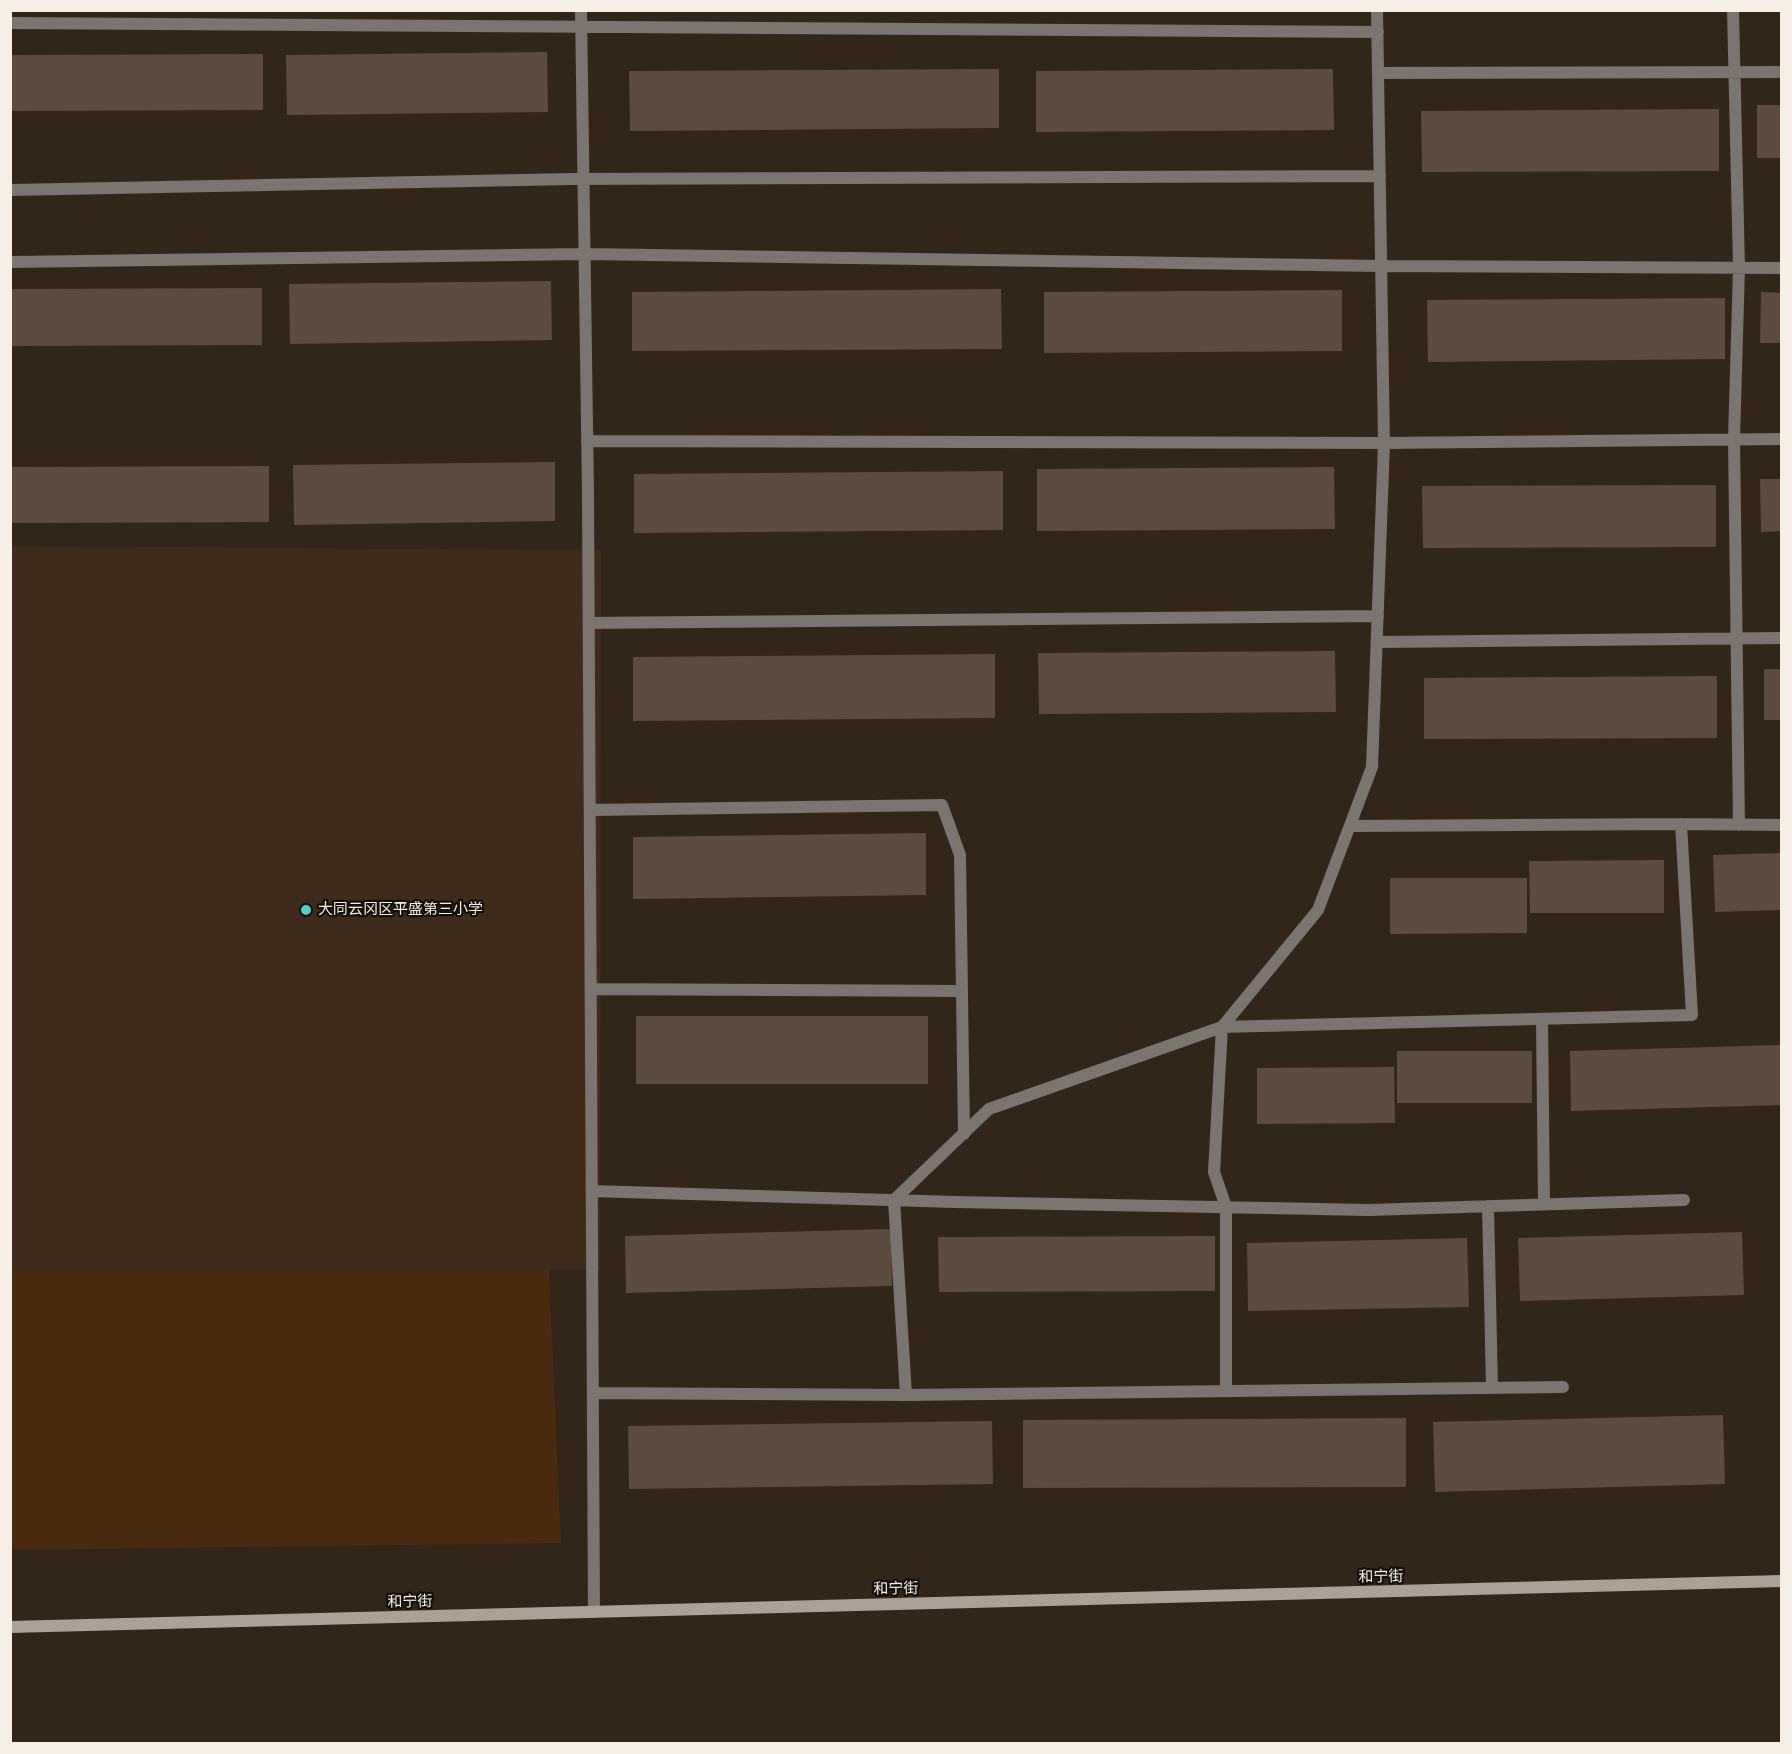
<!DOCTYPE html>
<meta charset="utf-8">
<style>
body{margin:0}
#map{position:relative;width:1792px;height:1754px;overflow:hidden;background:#322519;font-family:Figtree,sans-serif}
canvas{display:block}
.frame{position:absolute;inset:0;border:12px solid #f7eee6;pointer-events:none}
</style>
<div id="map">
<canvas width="1792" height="1754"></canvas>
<div class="frame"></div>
</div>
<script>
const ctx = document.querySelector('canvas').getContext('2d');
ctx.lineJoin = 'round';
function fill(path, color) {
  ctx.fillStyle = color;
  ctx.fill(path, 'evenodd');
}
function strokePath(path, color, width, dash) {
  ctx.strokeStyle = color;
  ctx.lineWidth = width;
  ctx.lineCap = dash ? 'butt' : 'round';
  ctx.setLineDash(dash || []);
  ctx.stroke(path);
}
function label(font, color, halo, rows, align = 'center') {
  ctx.font = font + ' Figtree,"Noto Sans SC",sans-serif';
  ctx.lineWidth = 4.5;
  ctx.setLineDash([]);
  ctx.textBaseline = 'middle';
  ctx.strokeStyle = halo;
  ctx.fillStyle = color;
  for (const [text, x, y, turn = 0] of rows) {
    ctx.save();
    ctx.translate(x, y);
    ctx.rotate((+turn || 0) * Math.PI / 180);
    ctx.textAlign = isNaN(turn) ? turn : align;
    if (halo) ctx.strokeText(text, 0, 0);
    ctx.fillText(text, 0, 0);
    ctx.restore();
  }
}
const built = new Path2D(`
 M11 546 601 550 600 1270H11Z`);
const green = new Path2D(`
 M10 1270H549L561 1543 11 1550Z`);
const building = new Path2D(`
 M547 52 548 112 287 115 286 55Z
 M263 54V110L10 111V55Z
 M999 69V128L630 131 629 71Z
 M1333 69 1334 130 1036 132V71Z
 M1757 105H1782V158H1757Z
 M1719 109V171L1422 172 1421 111Z
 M551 281 552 340 290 344 289 284Z
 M262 288V345L10 346V289Z
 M1001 289 1002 349 632 351V292Z
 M1342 290V351L1044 353V292Z
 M1761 292 1782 293V343H1760Z
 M1725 298V359L1428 362 1427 300Z
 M555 462V521L294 525 293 465Z
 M269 466V522L10 523V467Z
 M1334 467 1335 529 1037 531V469Z
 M1003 471V530L634 533V474Z
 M1760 479H1782V531L1761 532Z
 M1716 485V547L1423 548 1422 486Z
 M1335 651 1336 712 1039 714 1038 653Z
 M995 654V718L633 721V657Z
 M1764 669H1782V720H1764Z
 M1717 676V738L1424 739V678Z
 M926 833V895L633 899V837Z
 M1782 853V910L1715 912 1713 855Z
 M1664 860V913H1530L1529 861Z
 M1390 878H1527V933L1390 934Z
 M636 1016H928V1084H636Z
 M1782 1045V1105L1571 1111 1570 1051Z
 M1397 1051H1532V1103H1397Z
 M1394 1067 1395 1123 1257 1124V1068Z
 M891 1229 892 1286 626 1293 625 1236Z
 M1742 1232 1744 1295 1520 1301 1518 1238Z
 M1215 1236V1291L939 1292 938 1237Z
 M1467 1238 1469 1307 1248 1311 1247 1243Z
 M1723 1415 1725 1484 1435 1492 1433 1422Z
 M1406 1418V1487L1023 1488V1420Z
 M992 1421 993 1484 629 1489 628 1426Z`);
const service = new Path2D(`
 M581 10 588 493 594 1612
 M1733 10 1739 268 1734 439 1739 825
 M10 23 1378 32
 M1379 73 1782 72
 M10 190 572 179 1380 176
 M10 262 585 254 1381 266 1782 268
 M587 441 1384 443 1782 439
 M589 623 1378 616
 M1377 642 1782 638
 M590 810 942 805 960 855 964 1134
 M1350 826 1681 824 1782 825
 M591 989 962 991
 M1542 1019 1544 1204
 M592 1191 955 1202 1369 1210 1684 1200
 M1488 1206 1492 1388
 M1226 1391V1207L1214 1172 1222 1027 1692 1015 1681 824
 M593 1393 906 1395 1563 1387
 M906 1395 894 1200 989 1109 1222 1027 1318 910 1372 767 1384 443 1377 10`);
const secondary = new Path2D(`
 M10 1627 1782 1581`);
const markers = [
 [306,910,6,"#54cdc7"]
];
const poiNames = [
 ["大同云冈区平盛第三小学",318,910]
];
const streetNames = [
 ["和宁街",1381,1577,-1],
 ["和宁街",896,1589,-1],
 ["和宁街",410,1602,-1]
];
fill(built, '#3e2b1b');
fill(green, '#492c0f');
fill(building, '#5b4c3f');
strokePath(service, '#7c756f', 12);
strokePath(secondary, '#aca197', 12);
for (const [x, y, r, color] of markers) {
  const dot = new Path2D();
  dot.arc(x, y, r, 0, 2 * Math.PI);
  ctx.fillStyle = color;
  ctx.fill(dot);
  strokePath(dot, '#150f0a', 2);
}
label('15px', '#f7eee6', '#150f0a', poiNames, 'left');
label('15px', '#f7eee6', '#150f0a', streetNames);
</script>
